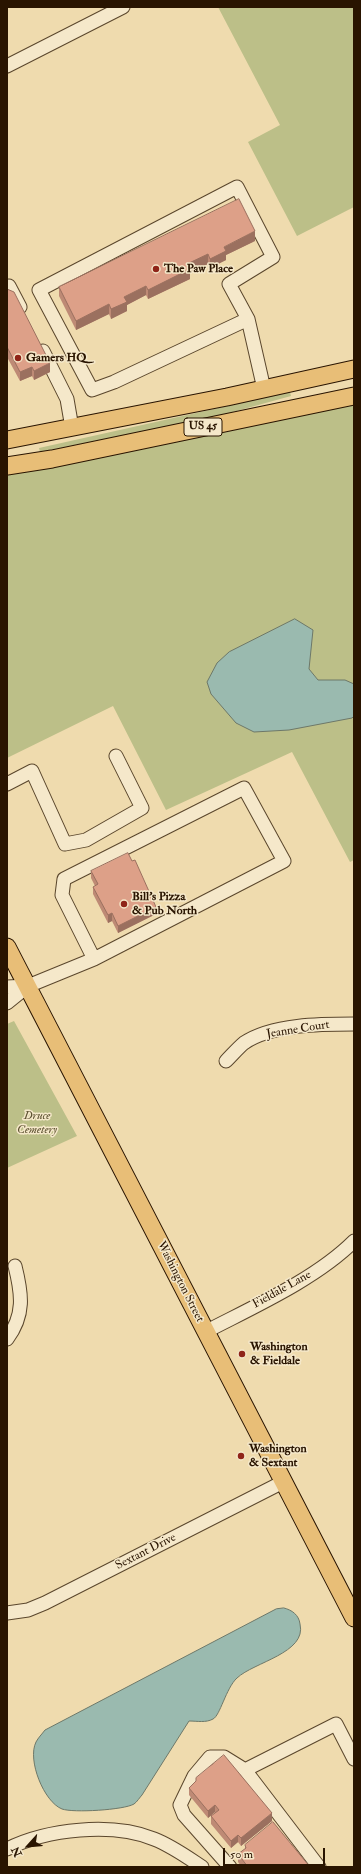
<!DOCTYPE html>
<style>
body{margin:0}
#map{position:relative;width:361px;height:1874px;overflow:hidden;background:#efdbae;font-family:"IM FELL Double Pica",serif}
canvas{display:block}
.frame{position:absolute;inset:0;border:8px solid #291400;pointer-events:none}
.north{position:absolute;left:8px;top:1826px;width:40px;height:40px;-webkit-text-stroke:3px #f5e8ca;paint-order:stroke;rotate:243deg;font-size:11px;font-weight:700;line-height:16px;text-align:center;color:#291400}
.north::after{content:'';display:block;margin:auto;width:14px;height:18px;background:#291400;clip-path:polygon(50% 0,100% 100%,50% 72%,0 100%)}
.scale{position:absolute;left:223px;top:1848px;width:102px;height:18px;box-sizing:border-box;border:2px solid #291400;border-top:0;padding-left:5px;font-size:12px;line-height:14px;white-space:nowrap;color:#291400;-webkit-text-stroke:3px #f5e8ca;paint-order:stroke}
</style>
<div id="map">
<canvas width="361" height="1874"></canvas>
<div class="frame"></div>
<div class="north">N</div>
<div class="scale">50 m</div>
</div>
<script>
const ctx = document.querySelector('canvas').getContext('2d');
ctx.lineJoin = 'round';
function fill(path, color) {
  ctx.fillStyle = color;
  ctx.fill(path, 'evenodd');
}
function strokePath(path, color, width, dash) {
  ctx.strokeStyle = color;
  ctx.lineWidth = width;
  ctx.lineCap = dash ? 'butt' : 'round';
  ctx.setLineDash(dash || []);
  ctx.stroke(path);
}
function label(font, color, halo, rows, align = 'center') {
  ctx.font = font + ' "IM FELL Double Pica",serif';
  ctx.lineWidth = 3;
  ctx.setLineDash([]);
  ctx.textBaseline = 'middle';
  ctx.strokeStyle = halo;
  ctx.fillStyle = color;
  for (const [text, x, y, turn = 0] of rows) {
    ctx.save();
    ctx.translate(x, y);
    ctx.rotate((+turn || 0) * Math.PI / 180);
    ctx.textAlign = isNaN(turn) ? turn : align;
    if (halo) ctx.strokeText(text, 0, 0);
    ctx.fillText(text, 0, 0);
    ctx.restore();
  }
}
const green = new Path2D(`
 M218 7H354V207L297 236 248 142 280 125Z
 M290 392 291 396 222 415 40 452 39 448Z
 M354 403V860L350 862 292 752 166 810 113 706 7 758V474Z
 M14 1021 77 1136 7 1168V1024Z`);
const water = new Path2D(`
 M295 619 313 630 309 669 318 680H345L354 684V716L352 718 289 730 254 732 236 723 211 694 207 682 217 663 229 652Z
 M284 1608C292 1610 299 1615 300 1624 307 1653 254 1662 237 1678 226 1688 220 1716 213 1719 206 1723 197 1721 189 1721L142 1795C140 1797 137 1802 134 1804 124 1810 73 1813 62 1809 44 1802 27 1760 36 1742 38 1738 42 1734 45 1730L276 1609Z`);
const minor = new Path2D(`
 M7 66 123 7
 M7 287 9 286 20 307
 M248 319 114 382 92 390 39 290 237 187 273 257 229 284 248 319 264 389
 M43 351 67 399 72 428
 M7 784 32 771 65 844 86 840 142 808 116 756
 M7 987 28 986
 M7 1003 28 986 94 959 284 861 244 788 64 879 62 895 94 959
 M226 1061C232 1055 238 1048 244 1043 272 1024 322 1024 354 1024
 M205 1332C253 1307 316 1279 354 1241
 M7 1339C25 1315 22 1294 15 1266
 M7 1613 28 1610 45 1603 283 1482
 M245 1770 336 1724 354 1759
 M7 1849C47 1829 112 1822 154 1839 172 1846 187 1857 202 1867
 M230 1867 184 1815 180 1805 194 1776 210 1757H224L245 1770 319 1867`);
const major = new Path2D(`
 M7 440 227 397 354 369
 M7 466 52 459 354 396
 M7 947 354 1618`);
const wall = new Path2D(`
 M255 241 226 255V260L210 268 208 264 190 272V279L148 299 146 295 127 305V311L111 319 109 314 76 330 59 296V287Z
 M7 289 50 372 34 380 32 376 20 381 7 357Z
 M91 871 156 914 118 933 112 921 108 923 93 894V887L95 886 91 878Z
 M196 1778 272 1821 241 1846 238 1842 231 1848 211 1824V1816L215 1813V1812L208 1818 189 1795V1788L196 1782Z
 M245 1845 310 1867H242L238 1862V1854L245 1849Z`);
const shadedWall = new Path2D(`
 M255 231V241L226 255V260L210 268V259L224 247Z
 M208 254V264L190 272V279L148 299V290L187 264Z
 M146 286V295L127 305V311L111 319V309L124 297Z
 M109 304V314L76 330V321Z
 M50 363V372L34 380V371Z
 M32 367V376L20 381V372Z
 M156 907V914L118 933V926Z
 M112 913V921L108 923V915Z
 M215 1805V1812L208 1818V1811Z
 M272 1813V1821L241 1846V1838Z
 M238 1835V1842L231 1848V1841Z`);
const building = new Path2D(`
 M239 199 255 231 224 247 226 251 210 259 208 254 187 264 190 269 148 290 146 286 124 297 127 302 111 309 109 304 76 321 59 287Z
 M7 289 14 292 50 363 34 371 32 367 20 372 7 347Z
 M128 853 132 861 135 860 156 907 118 926 112 913 108 915 93 887 98 884 91 871Z
 M224 1755 272 1813 241 1838 238 1835 231 1841 211 1816 219 1810 215 1805 208 1811 189 1788 196 1781V1778Z
 M273 1822 310 1867H248L238 1854 246 1848 245 1845Z`);
const markers = [
 [156,269,4,"#8f2418"],
 [18,358,4,"#8f2418"],
 [124,904,4,"#8f2418"],
 [242,1354,4,"#8f2418"],
 [241,1456,4,"#8f2418"]
];
const shields = [
 [203,427,38]
];
const shieldNames = [
 ["US 45",203,427]
];
const poiNames = [
 ["The Paw Place",164,269],
 ["Gamers HQ",26,358],
 ["Bill's Pizza",132,897],
 ["& Pub North",132,911],
 ["Washington",250,1347],
 ["& Fieldale",250,1361],
 ["Washington",249,1449],
 ["& Sextant",249,1463]
];
const streetNames = [
 ["Jeanne Court",298,1030,-9],
 ["Washington Street",180,1282,63],
 ["Fieldale Lane",282,1290,-29],
 ["Sextant Drive",146,1552,-27]
];
const parkNames = [
 ["Druce",37,1116],
 ["Cemetery",37,1130]
];
fill(green, '#bcbf88');
fill(water, '#9abaaf');
strokePath(water, '#6d7869', 1);
strokePath(minor, '#5a462c', 15);
strokePath(major, '#291400', 19);
strokePath(minor, '#f5e8ca', 13);
strokePath(major, '#e8be77', 17);
fill(wall, '#be8a75');
fill(shadedWall, '#9b705f');
fill(building, '#dda088');
strokePath(building, '#9b705f', 1);
for (const [x, y, r, color] of markers) {
  const dot = new Path2D();
  dot.arc(x, y, r, 0, 2 * Math.PI);
  ctx.fillStyle = color;
  ctx.fill(dot);
  strokePath(dot, '#f5e8ca', 1.5);
}
for (const [x, y, w] of shields) {
  const box = new Path2D();
  box.roundRect(x - w / 2, y - 9, w, 18, 3);
  ctx.fillStyle = '#f5e8ca';
  ctx.fill(box);
  strokePath(box, '#291400', 1);
}
label('bold 11px', '#291400', null, shieldNames);
label('bold 12px', '#291400', '#f5e8ca', poiNames, 'left');
label('12px', '#291400', '#f5e8ca', streetNames);
label('italic 12px', '#5c5030', '#f5e8ca', parkNames);
</script>
